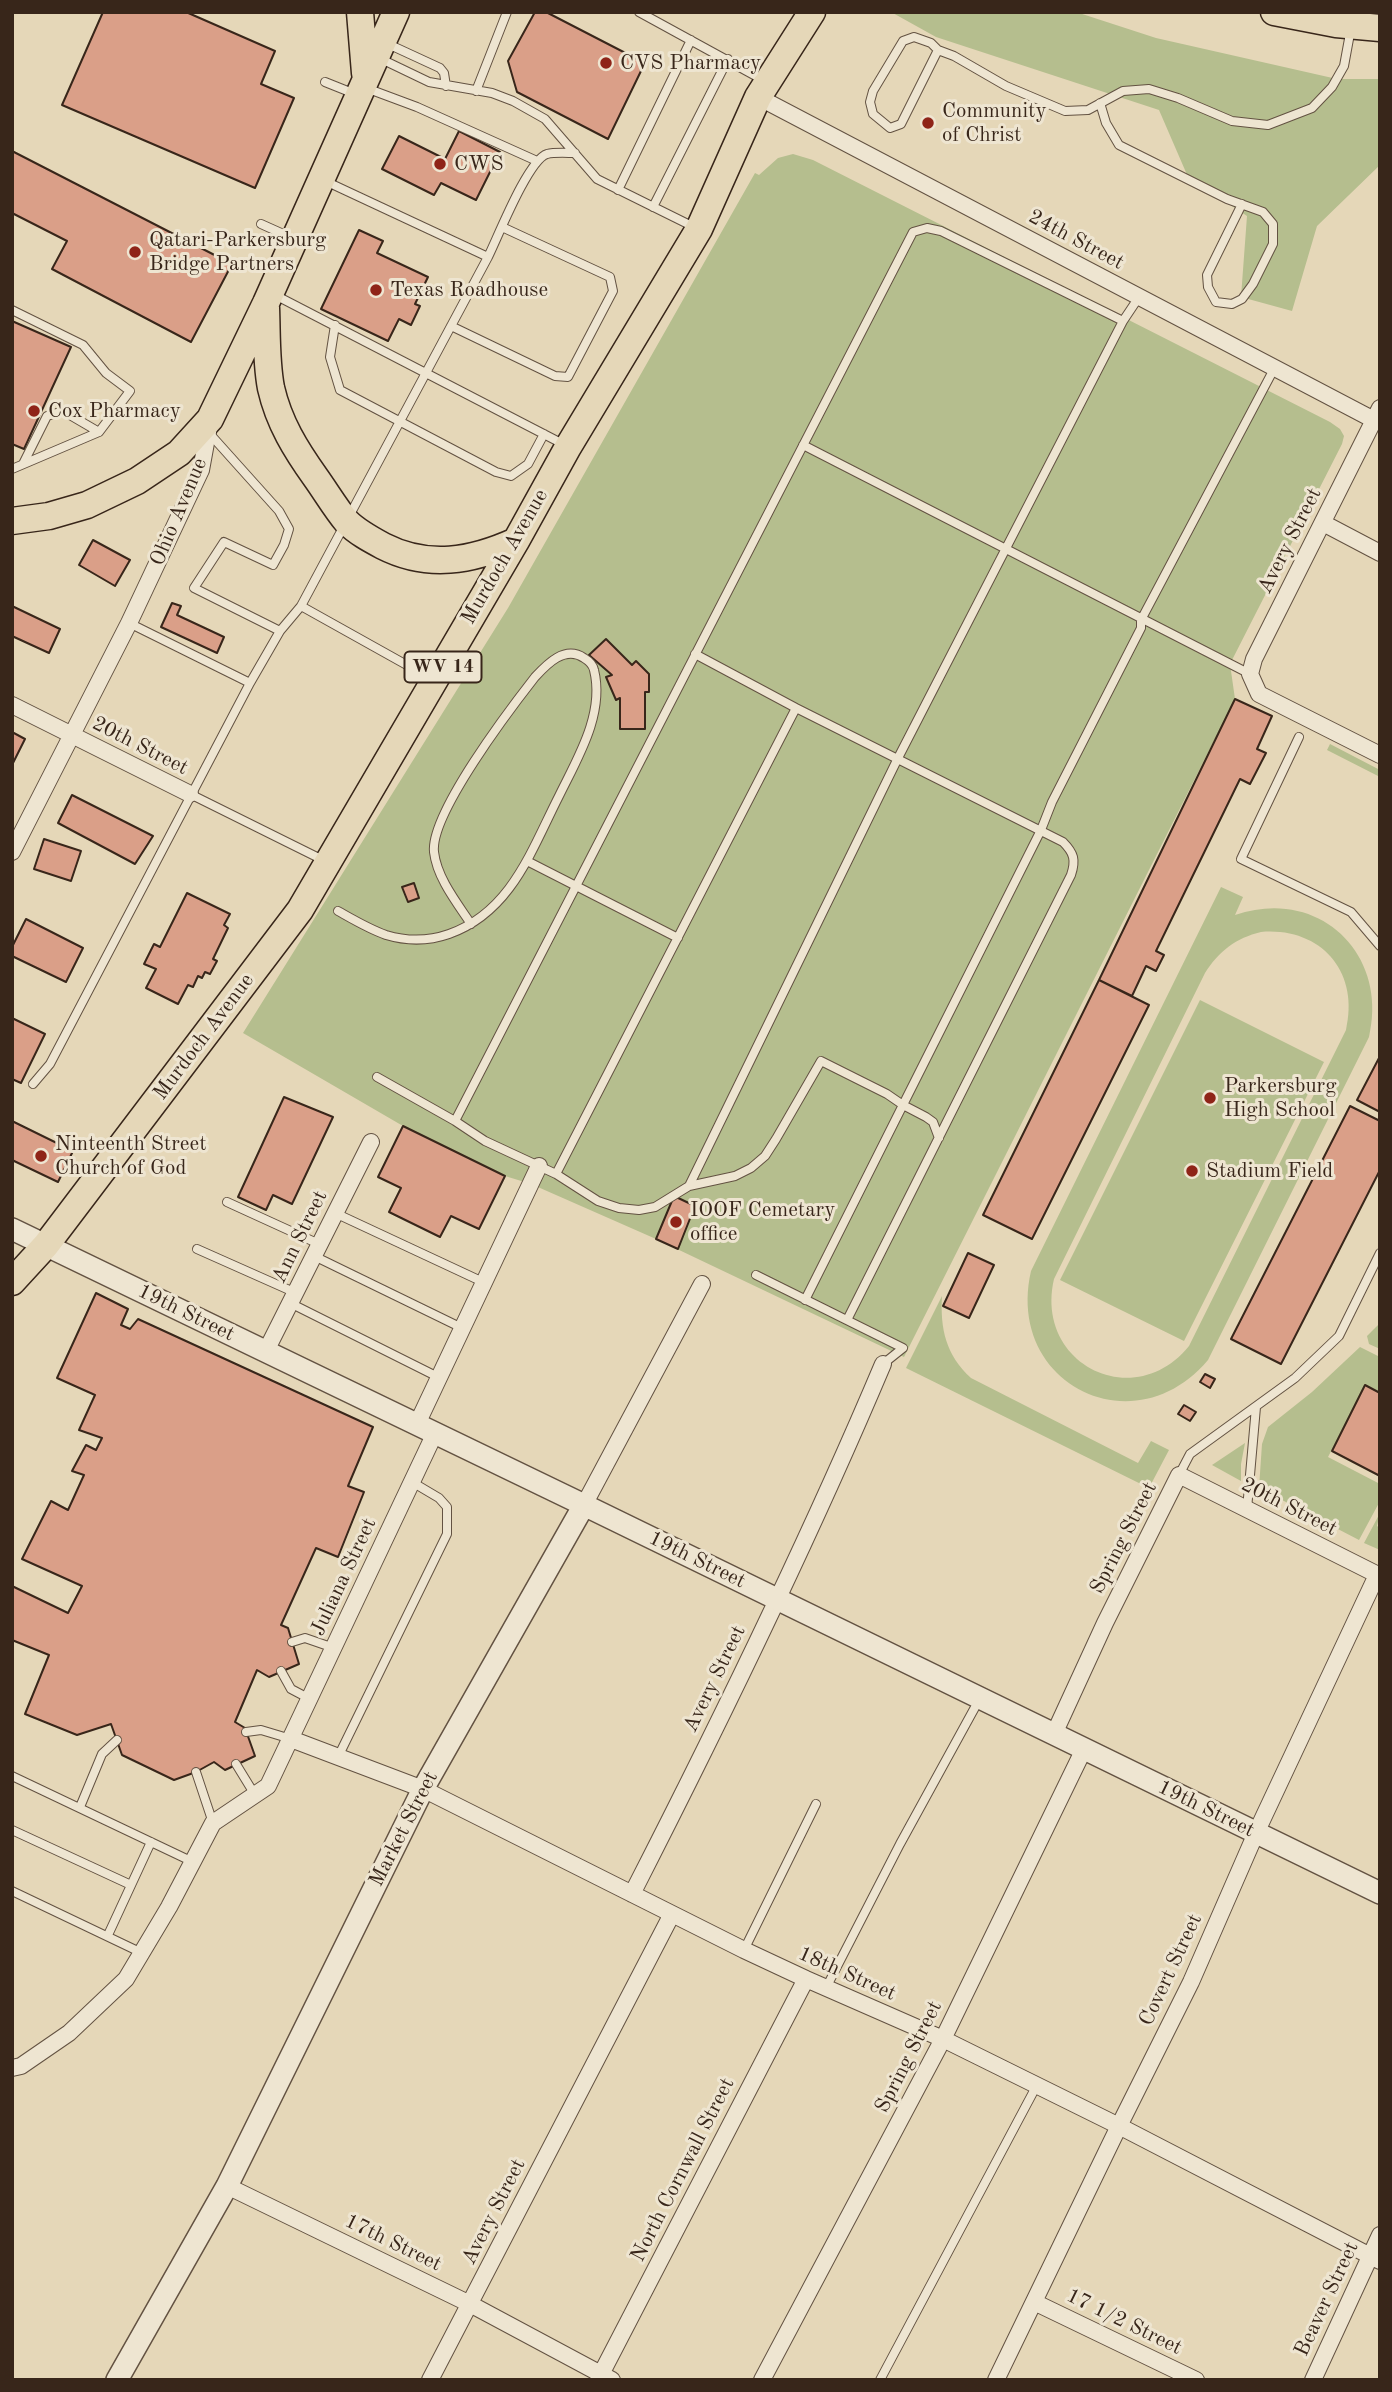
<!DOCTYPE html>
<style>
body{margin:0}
#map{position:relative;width:1392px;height:2392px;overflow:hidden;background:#e5d7b8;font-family:"Old Standard TT",serif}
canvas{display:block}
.frame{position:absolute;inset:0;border:14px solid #38261a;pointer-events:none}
</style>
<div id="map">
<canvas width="1392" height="2392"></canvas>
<div class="frame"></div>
</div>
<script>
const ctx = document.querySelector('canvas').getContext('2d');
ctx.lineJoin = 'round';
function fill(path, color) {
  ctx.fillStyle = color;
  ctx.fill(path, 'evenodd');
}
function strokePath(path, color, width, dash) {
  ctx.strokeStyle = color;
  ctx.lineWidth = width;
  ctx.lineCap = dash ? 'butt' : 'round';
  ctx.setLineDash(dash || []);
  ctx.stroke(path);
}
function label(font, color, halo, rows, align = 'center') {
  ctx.font = font + ' "Old Standard TT",serif';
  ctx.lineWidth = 6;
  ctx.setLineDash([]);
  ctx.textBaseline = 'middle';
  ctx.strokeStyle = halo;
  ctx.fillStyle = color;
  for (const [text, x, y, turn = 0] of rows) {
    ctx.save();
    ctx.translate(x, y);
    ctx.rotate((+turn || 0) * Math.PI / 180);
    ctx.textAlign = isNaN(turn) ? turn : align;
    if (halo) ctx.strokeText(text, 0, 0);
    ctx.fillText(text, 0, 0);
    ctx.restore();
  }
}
const green = new Path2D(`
 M891 12H1076L1156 38 1337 79H1380V165L1317 226 1292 311 1241 297 1247 216 1188 177 1159 110 936 37Z
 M793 154 813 160 1330 422 1340 429 1344 436 1342 444 1230 664 1235 699 904 1357 656 1239 531 1184 505 1176 403 1126 243 1033 508 608 755 173 759 175 778 158Z
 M1330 744 1380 770V777L1327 750Z
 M1221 887 1243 897 1235 915C1318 886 1389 953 1369 1037L1208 1360C1134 1448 1005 1384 1031 1271ZM1261 932C1321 927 1360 972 1346 1030L1189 1346C1134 1414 1034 1364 1054 1279L1205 973C1219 951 1236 938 1261 932Z
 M1200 1000 1324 1062 1184 1341 1060 1280Z
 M942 1296C940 1329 946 1355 971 1378L1138 1463 1151 1441 1169 1450 1149 1488 906 1368Z
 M1380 1323V1349L1369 1344 1367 1336Z
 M1360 1347 1380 1357V1393L1365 1386 1328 1457 1380 1484V1501L1359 1540 1259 1488 1262 1444 1268 1427 1312 1392Z
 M1245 1443 1241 1464V1481L1212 1465Z
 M1380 1513 1377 1526 1380 1528V1550L1364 1543Z`);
const building = new Path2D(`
 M103 12H186L275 51 261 84 294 98 255 188 62 105Z
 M535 12H546L639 60 641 71 608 139 517 92 508 61Z
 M459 131 500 152 476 200 441 183 434 195 382 169 399 136 445 159Z
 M12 151 232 264 191 342 52 269 67 241 12 213Z
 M359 230 383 241 377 253 428 277 415 304 420 306 411 325 399 319 388 341 321 309Z
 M12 321 71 347 24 449 12 444Z
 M93 540 130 560 115 586 79 565Z
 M172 603 181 606 177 615 224 637 217 653 161 627Z
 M12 606 60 629 49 653 12 636Z
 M606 639 632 665 636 661 649 674V692H645V729H620V698L616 700 606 677 612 675 589 655Z
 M1235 699 1272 716 1257 749 1266 753 1250 784 1240 779 1156 951 1164 955 1156 971 1146 966 1132 996 1099 980Z
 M12 732 25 739 12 765Z
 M72 795 153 836 135 864 58 823Z
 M44 839 81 851 71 881 34 869Z
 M414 883 419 898 408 902 402 887Z
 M187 893 230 914 224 925 228 928 213 959 217 961 210 974 205 972 202 978 198 976 193 987 188 985 178 1004 146 988 156 969 144 964 154 944 160 947Z
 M26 919 83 948 66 982 12 956V947Z
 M1099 980 1149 1005 1032 1239 983 1215Z
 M12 1018 45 1034 21 1083 12 1079Z
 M1379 1058 1380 1059V1112L1357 1100Z
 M284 1097 333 1117 292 1204 273 1195 266 1210 238 1197Z
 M1350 1106 1380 1121V1170L1281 1364 1231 1339Z
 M12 1121 73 1151 58 1182 12 1160Z
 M403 1126 505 1176 479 1229 451 1216 440 1237 389 1212 401 1188 378 1177Z
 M674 1196 695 1206 678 1249 656 1239Z
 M968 1253 994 1265 969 1318 943 1306Z
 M96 1293 128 1309 121 1325 130 1329 138 1319 373 1427 348 1486 364 1492 338 1557 316 1548 281 1625 288 1628 299 1664 269 1677 257 1670 235 1722 245 1728 255 1756 225 1770 214 1762 196 1772 174 1780 122 1755 111 1724 77 1735 25 1714 49 1655 12 1640V1586L68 1613 82 1586 22 1559 51 1501 68 1510 84 1475 72 1471 86 1445 96 1450 102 1438 79 1430 95 1395 57 1378Z
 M1205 1374 1215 1379 1210 1388 1200 1382Z
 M1365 1385 1380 1393V1476L1332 1451Z
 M1184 1405 1196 1412 1190 1421 1178 1414Z`);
const service = new Path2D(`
 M639 12 765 81
 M388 44 440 68 444 73 446 86
 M938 50 901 124 890 128 873 114 870 102 873 91 903 41 914 37 931 43 938 50 954 56 1006 86 1065 111 1088 110 1123 91 1149 89 1178 98 1232 121 1268 125 1312 108 1332 87 1344 66 1351 28
 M379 58 429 82 492 93 513 101 545 119 597 179 696 228
 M325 82 355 94
 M366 88 417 107 537 161
 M476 91 507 12
 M1100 103 1106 123 1119 145 1227 199 1263 212 1273 224V244L1253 284 1242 299 1232 304 1216 302 1208 287 1207 275 1242 204
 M618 190 691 40
 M653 207 728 59
 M261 224 290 237
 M488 257C498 237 528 160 547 154 555 152 567 153 575 153
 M273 294 563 444
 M12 310 83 345 106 373 130 391 99 432 12 469
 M335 325 330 357 340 390 496 472 511 476 528 464 544 434
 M451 326 555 376 568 377 613 291 610 277 502 227
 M209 433 279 511 289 529 284 545 273 565 224 542 194 588 280 631
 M803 445 1250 674
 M23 464 47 416 63 411 99 432
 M301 606 488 257 323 180
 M129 623 250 683
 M695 654 796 708 1063 842C1074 853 1076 860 1071 875L847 1320
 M1299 737 1241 859 1351 912 1380 946
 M190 794 325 861
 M527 861 678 938
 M338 911C354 920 369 929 386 935 406 941 429 941 449 934 511 912 531 851 559 796 577 759 605 714 594 670 593 665 589 661 584 658 565 645 547 664 535 677 510 709 430 814 434 852 437 878 457 903 471 924
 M377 1077 455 1121 485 1141 556 1174 598 1201 619 1208 639 1210 655 1207 689 1186 735 1176 751 1168 765 1156 776 1139 821 1061 887 1094 903 1105 926 1117 933 1122 939 1138
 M33 1084 50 1064 250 683 280 631 301 606 430 678
 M455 1121 913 232 927 228 941 231 1123 321
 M556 1174 796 708
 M689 1186 898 758 1123 321 1139 297
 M227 1202 319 1244
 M335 1213 483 1282
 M197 1249 296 1293
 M314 1256 462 1328
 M756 1275 903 1348 883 1364
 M805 1300 1041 830 1052 802 1141 628V620L1275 367
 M290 1303 438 1377
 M1179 1475 1190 1454 1295 1378 1339 1336 1380 1253
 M1247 1509 1256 1407
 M292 1642 305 1638 334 1648
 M281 1671 291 1689 310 1699
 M246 1732 261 1730 291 1739
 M338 1757 447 1534V1507L439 1498 412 1482
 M236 1764 255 1795
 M196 1772 213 1823
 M12 1776 193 1862
 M80 1807 102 1754 117 1740
 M12 1830 131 1885
 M12 1891 142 1953
 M108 1935 151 1842
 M744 1950 816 1804
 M826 1988 900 1844 979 1700
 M880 2380 1037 2085`);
const minor = new Path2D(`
 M758 97 1374 420
 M1380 408 1254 659 1250 674 1259 694 1380 755
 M1323 523 1380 553
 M12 705 190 794
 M12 852 129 623 201 470 210 421
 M266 1351 371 1142
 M417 1424 539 1166
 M584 1505 702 1284
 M1054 1734 1105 1623 1179 1475 1380 1576
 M291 1739 423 1789 744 1950 806 1979 943 2039 1119 2126 1380 2261
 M632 1894C721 1720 807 1544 883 1364
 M12 2068 21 2066 69 2033 126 1979 169 1907 213 1823 268 1786 435 1433
 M227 2186 470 2304 612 2380
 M1034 2302 1196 2380
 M430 2380 672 1914
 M598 2380 806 1979
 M762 2380 943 2039 1084 1749
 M996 2380 1119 2126 1191 1982 1256 1833 1377 1575
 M1313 2380 1380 2235`);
const tertiary = new Path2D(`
 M12 1229 584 1505 1380 1893
 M117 2380 227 2186 423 1789 584 1505`);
const primary = new Path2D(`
 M360 12 365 73
 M1274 12 1336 24 1380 28
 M266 308C267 335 266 362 271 388 279 423 296 450 316 478 326 492 336 509 347 522 357 532 370 539 383 546 428 569 472 561 516 541
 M12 521 49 516 87 505 137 481 179 453 210 419 266 303 396 12
 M12 1282 46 1245 300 910 516 541 568 447 699 229 758 97 812 12`);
const markers = [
 [606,63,7,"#8f2418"],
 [928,123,7,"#8f2418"],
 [440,164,7,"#8f2418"],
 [135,252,7,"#8f2418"],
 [376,290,7,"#8f2418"],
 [34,411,7,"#8f2418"],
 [1210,1098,7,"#8f2418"],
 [41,1156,7,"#8f2418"],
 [1192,1171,7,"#8f2418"],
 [676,1222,7,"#8f2418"]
];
const shields = [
 [443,667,77]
];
const shieldNames = [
 ["WV 14",443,667]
];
const poiNames = [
 ["CVS Pharmacy",620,63],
 ["Community",942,111],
 ["of Christ",942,135],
 ["CWS",454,164],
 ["Qatari-Parkersburg",149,240],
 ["Bridge Partners",149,264],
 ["Texas Roadhouse",390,290],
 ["Cox Pharmacy",48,411],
 ["Parkersburg",1224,1086],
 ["High School",1224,1110],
 ["Ninteenth Street",55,1144],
 ["Church of God",55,1168],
 ["Stadium Field",1206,1171],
 ["IOOF Cemetary",690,1210],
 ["office",690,1234]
];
const streetNames = [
 ["24th Street",1076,240,28],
 ["Ohio Avenue",179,512,-67],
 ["Avery Street",1290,541,-63],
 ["Murdoch Avenue",505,557,-60],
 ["20th Street",140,746,27],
 ["Murdoch Avenue",204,1037,-53],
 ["Ann Street",300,1237,-64],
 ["19th Street",186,1313,26],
 ["20th Street",1289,1507,27],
 ["Spring Street",1124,1538,-63],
 ["19th Street",697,1560,26],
 ["Juliana Street",344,1577,-65],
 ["Avery Street",715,1679,-64],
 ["19th Street",1206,1809,26],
 ["Market Street",404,1829,-63],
 ["Covert Street",1171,1970,-65],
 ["18th Street",847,1974,24],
 ["Spring Street",909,2057,-63],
 ["North Cornwall Street",683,2170,-63],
 ["Avery Street",494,2212,-63],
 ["17th Street",393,2243,26],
 ["Beaver Street",1327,2299,-65],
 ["17 1/2 Street",1124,2322,26]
];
fill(green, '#b5be8e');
fill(building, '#da9f88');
strokePath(building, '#38261a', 2);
strokePath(service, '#635242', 10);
strokePath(minor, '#635242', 18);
strokePath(tertiary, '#635242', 24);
strokePath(primary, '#38261a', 29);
strokePath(service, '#eee5d1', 8);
strokePath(minor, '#eee5d1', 16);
strokePath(tertiary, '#eee5d1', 21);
strokePath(primary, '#e5d7b8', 26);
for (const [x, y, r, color] of markers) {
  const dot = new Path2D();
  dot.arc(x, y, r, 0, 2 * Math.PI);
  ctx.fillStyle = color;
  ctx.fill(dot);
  strokePath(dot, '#eee5d1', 2.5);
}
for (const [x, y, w] of shields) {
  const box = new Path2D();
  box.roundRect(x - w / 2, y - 15.5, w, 31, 5);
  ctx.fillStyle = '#eee5d1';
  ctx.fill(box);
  strokePath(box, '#38261a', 2);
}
label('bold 19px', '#38261a', null, shieldNames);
label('21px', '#38261a', '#eee5d1', poiNames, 'left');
label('21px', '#38261a', '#eee5d1', streetNames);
</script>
